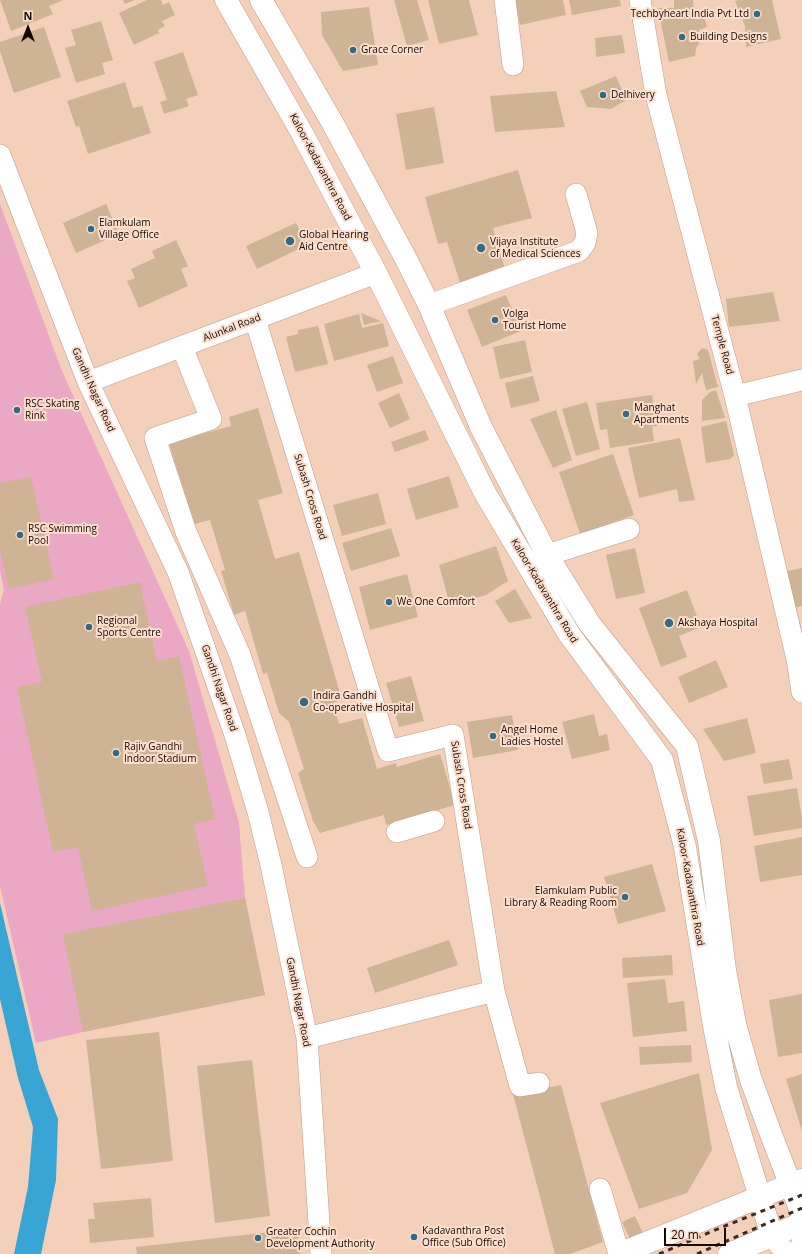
<!DOCTYPE html>
<style>
body{margin:0}
#map{position:relative;width:802px;height:1254px;overflow:hidden;background:#f4cfba;font-family:"Open Sans",sans-serif}
canvas{display:block}
.north{position:absolute;left:8px;top:8px;width:40px;height:40px;-webkit-text-stroke:3px #fcdecd;paint-order:stroke;rotate:0deg;font-size:11px;font-weight:700;line-height:16px;text-align:center;color:#150903}
.north::after{content:'';display:block;margin:auto;width:14px;height:18px;background:#150903;clip-path:polygon(50% 0,100% 100%,50% 72%,0 100%)}
.scale{position:absolute;left:664px;top:1228px;width:62px;height:18px;box-sizing:border-box;border:2px solid #150903;border-top:0;padding-left:5px;font-size:12px;line-height:14px;white-space:nowrap;color:#150903;-webkit-text-stroke:3px #fcdecd;paint-order:stroke}
</style>
<div id="map">
<canvas width="802" height="1254"></canvas>
<div class="north">N</div>
<div class="scale">20 m</div>
</div>
<script>
const ctx = document.querySelector('canvas').getContext('2d');
ctx.lineJoin = 'round';
function fill(path, color) {
  ctx.fillStyle = color;
  ctx.fill(path, 'evenodd');
}
function strokePath(path, color, width, dash) {
  ctx.strokeStyle = color;
  ctx.lineWidth = width;
  ctx.lineCap = dash ? 'butt' : 'round';
  ctx.setLineDash(dash || []);
  ctx.stroke(path);
}
function label(font, color, halo, rows, align = 'center') {
  ctx.font = font + ' "Open Sans",sans-serif';
  ctx.lineWidth = 4;
  ctx.setLineDash([]);
  ctx.textBaseline = 'middle';
  ctx.strokeStyle = halo;
  ctx.fillStyle = color;
  for (const [text, x, y, turn = 0] of rows) {
    ctx.save();
    ctx.translate(x, y);
    ctx.rotate((+turn || 0) * Math.PI / 180);
    ctx.textAlign = isNaN(turn) ? turn : align;
    if (halo) ctx.strokeText(text, 0, 0);
    ctx.fillText(text, 0, 0);
    ctx.restore();
  }
}
const green = new Path2D(`
 M0 204 62 371 189 651 239 823 245 898 265 995 83 1032 36 1043 0 886V604L4 590 0 571Z`);
const water = new Path2D(`
 M0 903 39 1070 58 1119 56 1180 41 1254H14L28 1187 33 1127 18 1078 0 999Z`);
const building = new Path2D(`
 M0 0H63L49 6 53 14 11 31Z
 M123 0H135L125 4Z
 M147 0H161L163 5 169 2 175 15 162 21 165 26 158 30 159 33 134 45 119 13Z
 M394 0H417L429 40 407 46Z
 M428 0H469L478 35 439 44Z
 M515 0H563L566 15 520 25Z
 M569 0H620L621 6 572 15Z
 M674 0H693L694 11 702 10 707 27 699 30V44L696 48 695 56 669 62 658 8H674Z
 M739 0H772L781 39 746 47 745 26 735 1Z
 M369 7 378 65 343 71 322 35 321 12Z
 M101 21 113 60 102 63 105 74 76 83 65 48 76 45 71 30Z
 M44 27 61 77 14 93 0 51V42Z
 M622 35 625 53 596 57 595 38Z
 M183 52 198 95 186 99 189 106 164 114 160 102 167 100 154 62Z
 M616 76 626 100 611 109 587 107 580 91Z
 M125 82 133 108 142 106 151 133 88 154 79 126 76 127 67 101Z
 M556 91 565 127 495 132 490 96Z
 M434 107 444 163 406 170 396 114Z
 M518 170 532 218 493 228 505 269 460 283 447 242 438 244 425 197Z
 M106 204 119 234 76 253 63 223Z
 M296 223 307 245 257 269 246 246Z
 M176 240 188 266 181 269 188 286 139 308 127 281 135 278 131 269 155 258 152 251Z
 M773 292 780 321 729 327 726 299Z
 M506 295 521 331 482 347 467 310Z
 M361 313 381 321 364 325Z
 M359 314 362 328 383 323 389 346 334 361 324 324Z
 M318 326 328 364 295 372 286 337 298 334V330Z
 M525 340 532 372 500 379 493 347Z
 M702 348 708 350 718 387 706 390 702 373 696 384 693 361 700 359 697 354Z
 M393 356 403 383 377 392 367 365Z
 M533 376 540 401 511 408 505 383Z
 M716 390 725 418 702 421V400L710 392Z
 M399 393 410 419 390 428 378 403Z
 M652 395 657 426H652L654 441 610 448 607 429 600 430 596 403Z
 M587 402 600 449 576 456 562 409Z
 M258 408 283 493 258 500 275 559 299 552 342 700 333 703 339 724 362 718 377 769 396 763 397 767 440 754 455 805 386 825 384 815 320 833 313 821 298 773 304 769 289 722 279 713 267 673 263 674 245 611 234 615 221 571 225 570 210 520 194 524 169 443 231 426 229 417Z
 M556 410 572 460 553 468 530 419Z
 M726 421 734 455 730 459 706 463 701 427Z
 M425 430 429 440 395 452 391 442Z
 M680 438 695 500 679 502 677 489 639 498 628 448Z
 M613 454 634 515 580 534 559 472Z
 M449 476 459 507 416 520 407 489Z
 M31 477 54 579 9 589 0 551V483Z
 M378 493 386 524 342 536 333 505Z
 M391 528 400 556 351 571 342 543Z
 M496 546 508 581 486 595 450 605 439 565Z
 M635 548 645 593 616 599 606 555Z
 M802 568V606L792 608 787 571Z
 M407 574 418 617 370 630 359 587Z
 M140 582 157 661 179 656 215 819 194 824 208 886 92 911 78 847 53 852 17 687 42 682 25 607Z
 M515 589 532 618 509 623 495 601Z
 M687 590 701 627 679 636 687 657 661 667 639 608Z
 M716 660 728 687 689 703 678 677Z
 M411 676 424 721 399 727 386 683Z
 M594 714 599 736 607 734 610 750 572 759 562 722Z
 M512 715 518 750 473 758 467 722Z
 M747 718 756 753 724 761 703 729Z
 M789 759 793 779 764 784 760 764Z
 M797 788 802 818V828L754 836 747 796Z
 M802 837V875L760 882 754 846Z
 M652 864 666 911 618 924 604 877Z
 M245 898 265 995 83 1032 63 934Z
 M449 940 458 965 375 993 367 968Z
 M672 955 673 975 623 978 622 958Z
 M665 979 668 1003 684 1001 687 1031 633 1037 627 983Z
 M802 994V1053L778 1057 769 1000Z
 M159 1032 173 1161 101 1169 86 1040Z
 M691 1045 692 1062 640 1065 639 1047Z
 M252 1060 270 1216 215 1223 197 1066Z
 M699 1073 712 1150 687 1193 639 1209 600 1103Z
 M802 1074V1131L786 1079Z
 M561 1085 603 1242 570 1254H555L513 1094Z
 M151 1198 154 1237 90 1243 88 1219H95L93 1203Z
 M635 1216 643 1233 630 1239 622 1222Z
 M297 1229 300 1254H137L136 1247Z`);
const minor = new Path2D(`
 M505 0 513 65
 M640 0 656 95 735 396 797 659 802 692
 M0 155 88 382 178 572 235 735 258 812 271 865 307 1038 321 1254
 M429 305 579 251 585 243 587 233 576 194
 M255 319 388 751 453 735 494 991 307 1038
 M182 347 211 419 155 438 186 532 240 655 307 857
 M88 382 376 273
 M735 396 802 380
 M547 555 629 529
 M397 832 434 821
 M494 991 520 1086 539 1083
 M600 1189 619 1254
 M772 1236 787 1254
 M800 1254 802 1242`);
const major = new Path2D(`
 M226 0 302 133 376 273 485 493 569 634 662 760 685 847 714 1026 726 1087 772 1236
 M261 0 332 122 406 259 429 305 481 427 547 555 589 623 687 746 709 841 725 970 735 1024 751 1080 772 1137 802 1214
 M619 1254 802 1180
 M729 1254 802 1223`);
const rail = new Path2D(`
 M659 1254 720 1228 802 1195
 M697 1254 802 1208`);
const markers = [
 [757,14,4,"#336b85"],
 [682,37,4,"#336b85"],
 [353,50,4,"#336b85"],
 [603,95,4,"#336b85"],
 [91,229,4,"#336b85"],
 [290,241,5,"#336b85"],
 [481,248,5,"#336b85"],
 [495,320,4,"#336b85"],
 [17,410,4,"#336b85"],
 [626,414,4,"#336b85"],
 [20,535,4,"#336b85"],
 [389,602,4,"#336b85"],
 [669,623,5,"#336b85"],
 [89,627,4,"#336b85"],
 [304,702,5,"#336b85"],
 [493,736,4,"#336b85"],
 [116,753,4,"#336b85"],
 [625,897,4,"#336b85"],
 [414,1237,4,"#336b85"],
 [258,1238,4,"#336b85"]
];
const poiNames = [
 ["Techbyheart India Pvt Ltd",749,14,"right"],
 ["Building Designs",690,37],
 ["Grace Corner",361,50],
 ["Delhivery",611,95],
 ["Elamkulam",99,223],
 ["Village Office",99,235],
 ["Global Hearing",299,235],
 ["Aid Centre",299,247],
 ["Vijaya Institute",490,242],
 ["of Medical Sciences",490,254],
 ["Volga",503,314],
 ["Tourist Home",503,326],
 ["RSC Skating",25,404],
 ["Rink",25,416],
 ["Manghat",634,408],
 ["Apartments",634,420],
 ["RSC Swimming",28,529],
 ["Pool",28,541],
 ["We One Comfort",397,602],
 ["Regional",97,621],
 ["Sports Centre",97,633],
 ["Akshaya Hospital",678,623],
 ["Indira Gandhi",313,696],
 ["Co-operative Hospital",313,708],
 ["Angel Home",501,730],
 ["Ladies Hostel",501,742],
 ["Rajiv Gandhi",124,747],
 ["Indoor Stadium",124,759],
 ["Elamkulam Public",617,891,"right"],
 ["Library & Reading Room",617,903,"right"],
 ["Kadavanthra Post",422,1231],
 ["Office (Sub Office)",422,1243],
 ["Greater Cochin",266,1232],
 ["Development Authority",266,1244]
];
const streetNames = [
 ["Kaloor-Kadavanthra Road",320,167,62],
 ["Alunkal Road",232,328,-21],
 ["Temple Road",722,345,75],
 ["Gandhi Nagar Road",93,390,66],
 ["Subash Cross Road",310,497,73],
 ["Kaloor-Kadavanthra Road",544,591,59],
 ["Gandhi Nagar Road",219,688,71],
 ["Subash Cross Road",461,785,81],
 ["Kaloor-Kadavanthra Road",690,887,80],
 ["Gandhi Nagar Road",298,1002,79]
];
fill(green, '#eba8c5');
fill(water, '#38a5d5');
fill(building, '#ceb495');
strokePath(minor, '#bf9b87', 22);
strokePath(major, '#bf9b87', 23);
strokePath(minor, '#fff', 21);
strokePath(major, '#fff', 22);
strokePath(rail, '#3b2b22', 3, [5, 5]);
for (const [x, y, r, color] of markers) {
  const dot = new Path2D();
  dot.arc(x, y, r, 0, 2 * Math.PI);
  ctx.fillStyle = color;
  ctx.fill(dot);
  strokePath(dot, '#fcdecd', 1.5);
}
label('10px', '#150903', '#fcdecd', poiNames, 'left');
label('10px', '#150903', '#fcdecd', streetNames);
</script>
